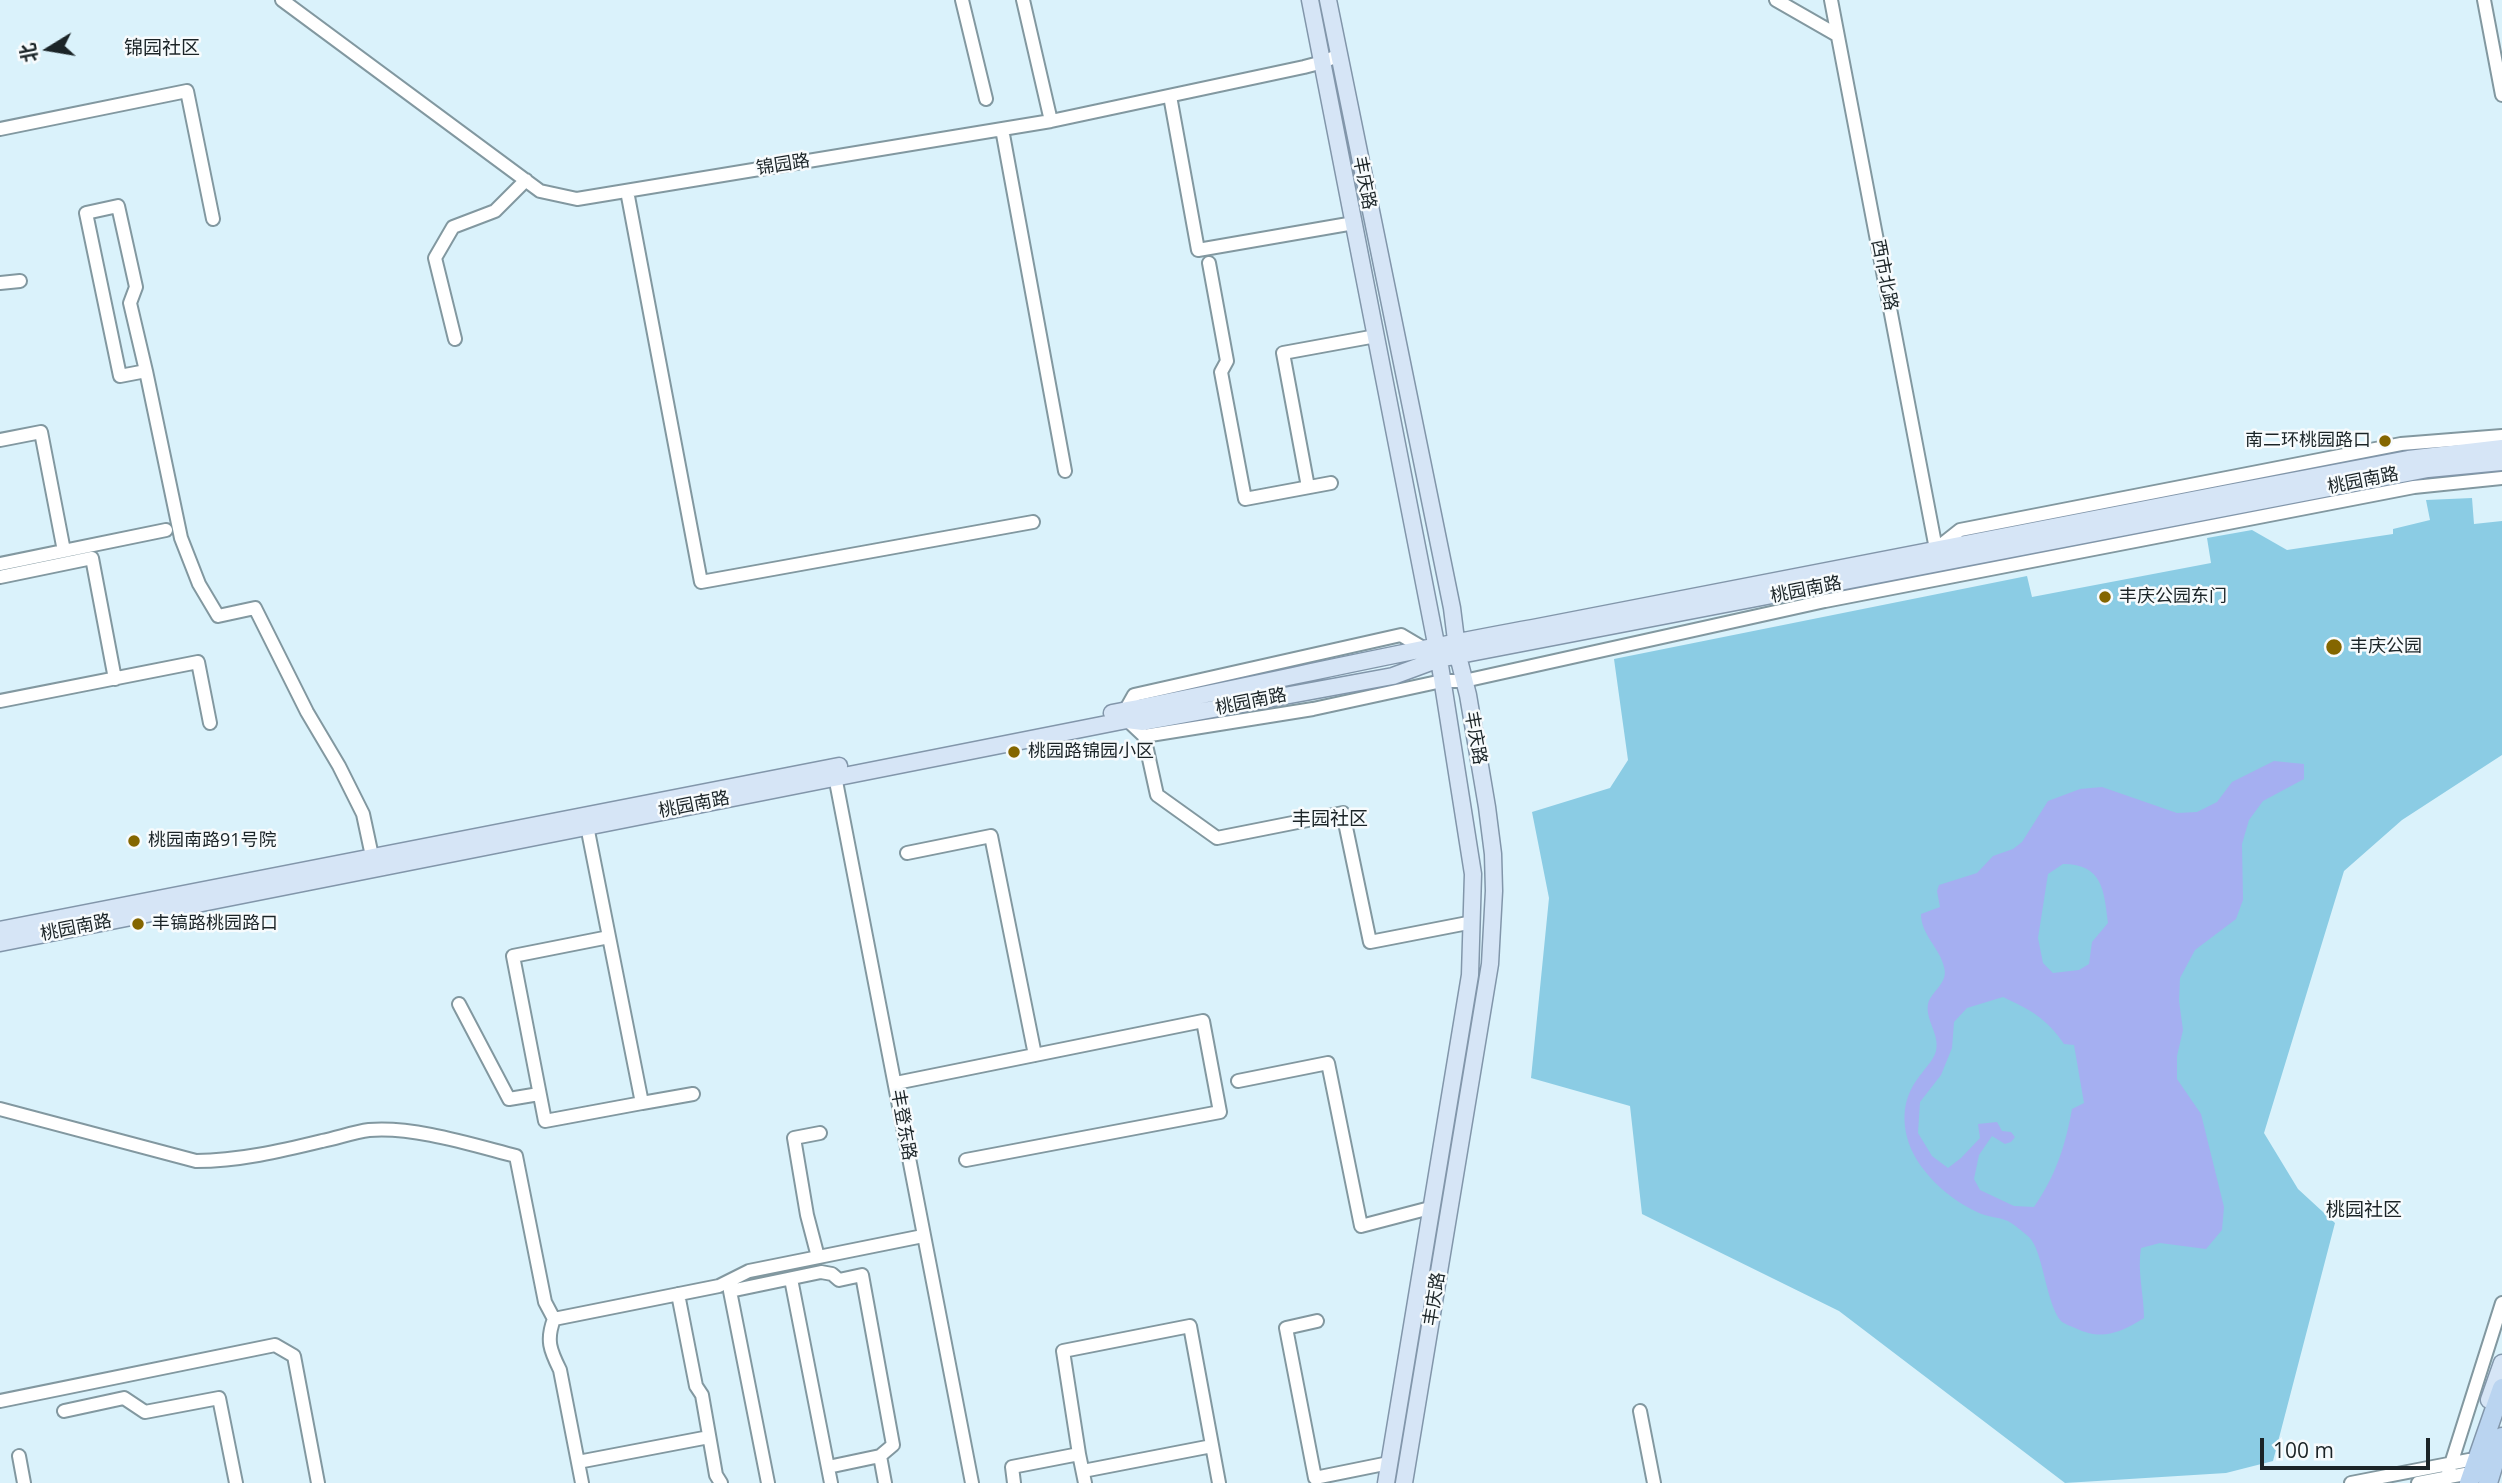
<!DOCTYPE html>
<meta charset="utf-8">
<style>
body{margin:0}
#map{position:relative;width:2502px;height:1483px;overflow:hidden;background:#daf2fb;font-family:"Open Sans","Noto Sans SC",sans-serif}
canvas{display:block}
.north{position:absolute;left:14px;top:14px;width:70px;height:70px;-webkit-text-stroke:5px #f7fbfd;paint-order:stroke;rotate:259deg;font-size:19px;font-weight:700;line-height:28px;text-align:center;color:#1b2427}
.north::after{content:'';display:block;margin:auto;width:24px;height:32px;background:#1b2427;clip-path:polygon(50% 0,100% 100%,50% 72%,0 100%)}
.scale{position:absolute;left:2260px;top:1438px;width:170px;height:32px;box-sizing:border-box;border:4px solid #1b2427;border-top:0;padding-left:9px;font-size:21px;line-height:24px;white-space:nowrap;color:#1b2427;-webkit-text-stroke:5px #f7fbfd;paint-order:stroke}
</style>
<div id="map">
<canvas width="2502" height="1483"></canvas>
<div class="north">北</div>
<div class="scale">100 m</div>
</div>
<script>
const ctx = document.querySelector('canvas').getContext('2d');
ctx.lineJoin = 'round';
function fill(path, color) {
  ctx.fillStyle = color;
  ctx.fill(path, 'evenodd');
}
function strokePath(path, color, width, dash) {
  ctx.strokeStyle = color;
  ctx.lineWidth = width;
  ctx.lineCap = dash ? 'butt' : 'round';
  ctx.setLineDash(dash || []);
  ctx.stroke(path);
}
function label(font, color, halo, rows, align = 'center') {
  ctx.font = font + ' "Open Sans","Noto Sans SC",sans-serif';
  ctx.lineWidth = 5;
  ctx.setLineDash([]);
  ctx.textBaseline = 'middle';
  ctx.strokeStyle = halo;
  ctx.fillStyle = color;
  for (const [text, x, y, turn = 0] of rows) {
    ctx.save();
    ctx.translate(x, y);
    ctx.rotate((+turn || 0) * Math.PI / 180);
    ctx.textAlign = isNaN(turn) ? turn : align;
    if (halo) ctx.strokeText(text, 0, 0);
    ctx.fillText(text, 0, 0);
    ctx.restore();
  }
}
const green = new Path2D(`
 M2472 498 2474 524 2502 521V755L2402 820 2344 871 2264 1133 2298 1189 2335 1223 2273 1461 2226 1473 2065 1483 1839 1311 1642 1214 1630 1106 1531 1078 1549 898 1532 812 1610 788 1628 760 1614 659 2027 576 2032 597 2211 563 2207 538 2252 530 2287 550 2393 534V529L2430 520 2426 500Z`);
const water = new Path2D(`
 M2274 761 2304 764V779L2263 801 2249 820 2242 844 2243 900 2236 919 2195 950 2180 978 2179 1001 2183 1030 2177 1056V1079L2201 1114 2224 1207 2222 1230 2206 1249 2160 1243 2141 1248C2137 1272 2144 1294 2144 1318 2120 1333 2102 1341 2075 1328 2071 1326 2064 1324 2061 1321 2046 1304 2043 1250 2029 1237 2023 1232 2015 1225 2008 1221 1998 1217 1987 1217 1977 1212 1948 1199 1915 1169 1907 1137 1901 1112 1906 1092 1922 1073 1927 1066 1934 1059 1936 1051 1940 1034 1925 1020 1928 1004 1931 991 1949 983 1944 967 1940 948 1921 935 1921 914L1940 907 1937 891 1939 885 1977 873 1993 856 2013 849 2022 842 2048 801 2080 789 2102 787 2177 813 2197 812 2217 802 2232 782ZM2063 864C2103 864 2104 891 2108 923L2092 942 2089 964 2079 970 2053 973 2043 963 2038 938 2048 874ZM2003 997C2031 1010 2046 1018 2064 1044L2074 1045 2084 1103 2072 1109C2065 1147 2056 1175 2034 1207L2014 1206 1980 1190 1974 1179 1979 1155 1992 1136 2005 1144 2011 1142 2015 1137 2011 1132 2002 1131 1997 1122 1978 1124 1980 1138 1961 1158 1948 1168 1932 1156 1918 1133 1920 1102 1941 1075 1952 1048 1954 1022 1967 1008Z`);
const minor = new Path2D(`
 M282 0 540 191 577 199 1051 121 1304 67 1323 62 1339 55
 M962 0 986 99
 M1023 0 1051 121
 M1776 0 1837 35
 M1831 0 1936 549 1960 530 2401 444 2502 436
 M2484 0 2502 95
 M1170 96 1198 250 1354 223
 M0 129 187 91 213 219
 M1002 129 1065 471
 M627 191 701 582 1033 522
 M1209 263 1227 361 1221 372 1245 499 1331 483
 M0 283 20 281
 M455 339 435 258 453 227 495 211 526 180
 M146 371 130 303 136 287 118 206 86 213 120 376 146 371 181 538 199 584 218 616 255 608 307 712 339 766 363 814 372 856
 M0 440 41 432 64 551
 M1308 487 1283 353 1376 336
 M0 564 166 530
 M0 577 92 558 115 679
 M0 701 198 662 210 723
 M1125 711 1134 695 1401 635 1423 648
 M1127 720 1144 736 1313 709 1442 681H1464L1825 601 2414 487 2502 478
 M1144 736 1157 795 1217 838 1343 813 1370 942 1473 922
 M834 771 972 1483
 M587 826 642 1103 693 1094
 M907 853 991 836 1035 1055
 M609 937 513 956 545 1121 642 1103
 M459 1004 509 1099 539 1094
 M1238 1081 1328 1063 1361 1226 1430 1208
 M896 1083 1203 1021 1220 1112 966 1160
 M0 1109 196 1161C238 1161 281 1151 322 1141 337 1138 354 1132 369 1130 414 1126 473 1145 516 1156L545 1302 554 1319C546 1340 550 1350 560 1370L582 1483
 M818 1257 807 1215 794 1138 820 1133
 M791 1279 831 1483
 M678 1294 696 1386 702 1395 716 1475 721 1483
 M554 1319 719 1286 749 1271 923 1236
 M1317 1321 1286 1328 1315 1478 1389 1463
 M0 1401 275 1345 294 1356 318 1483
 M64 1411 124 1398 145 1412 219 1398 236 1483
 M1640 1411 1654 1483
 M1079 1454 1063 1351 1190 1326 1219 1483
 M19 1456 24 1483
 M578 1462 709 1437
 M828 1467 880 1456 885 1483
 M1083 1471 1212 1446
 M768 1483 730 1291 821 1272 832 1274 839 1280 862 1275 893 1445 880 1456
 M1014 1483 1012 1467 1079 1454 1085 1483
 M2351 1483 2469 1460
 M2418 1483 2465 1474
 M2445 1483 2502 1303`);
const major = new Path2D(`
 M1310 0 1439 659 1473 874 1470 975 1386 1483
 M1328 0 1452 608 1458 656 1468 695 1487 807 1493 854 1494 891 1490 964 1404 1483
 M1112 713C1253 686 1392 653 1533 628L2228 493 2408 459 2502 448
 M0 930 839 766
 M0 943 1127 720 1143 722 1393 676 1439 659 2428 469 2502 462
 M2489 1400 2502 1363`);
const highway = new Path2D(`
 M2469 1483 2502 1388
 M2488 1483 2502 1437`);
const markers = [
 [2385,441,7,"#846600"],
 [2105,597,7,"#846600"],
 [2334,647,9,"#846600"],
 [1014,752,7,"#846600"],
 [134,841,7,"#846600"],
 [138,924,7,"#846600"]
];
const streetNames = [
 ["锦园路",783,165,-9],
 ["丰庆路",1364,183,79],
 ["西市北路",1884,275,79],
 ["桃园南路",2363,481,-11],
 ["桃园南路",1806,590,-11],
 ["桃园南路",1251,702,-11],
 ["丰庆路",1475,738,80],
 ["桃园南路",694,805,-11],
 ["桃园南路",76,928,-11],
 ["丰登东路",903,1125,80],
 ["丰庆路",1435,1299,-81]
];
const poiNames = [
 ["南二环桃园路口",2371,441,"right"],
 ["丰庆公园东门",2119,597],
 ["丰庆公园",2350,647],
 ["桃园路锦园小区",1028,752],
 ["桃园南路91号院",148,841],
 ["丰镐路桃园路口",152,924]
];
const neighbourhoodNames = [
 ["锦园社区",162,49],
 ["丰园社区",1330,820],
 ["桃园社区",2364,1211]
];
fill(green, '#8bcce4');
fill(water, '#a5aff1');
strokePath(minor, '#8298a0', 16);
strokePath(major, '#8296aa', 19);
strokePath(highway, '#8296aa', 21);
strokePath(minor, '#fff', 12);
strokePath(major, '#d6e5f6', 16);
strokePath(highway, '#bad4f0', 18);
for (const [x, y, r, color] of markers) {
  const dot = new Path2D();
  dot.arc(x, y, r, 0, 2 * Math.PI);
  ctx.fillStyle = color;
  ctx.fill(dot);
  strokePath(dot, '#f7fbfd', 2.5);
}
label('18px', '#1b2427', '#f7fbfd', streetNames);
label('18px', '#1b2427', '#f7fbfd', poiNames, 'left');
label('19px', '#1b2427', '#f7fbfd', neighbourhoodNames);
</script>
